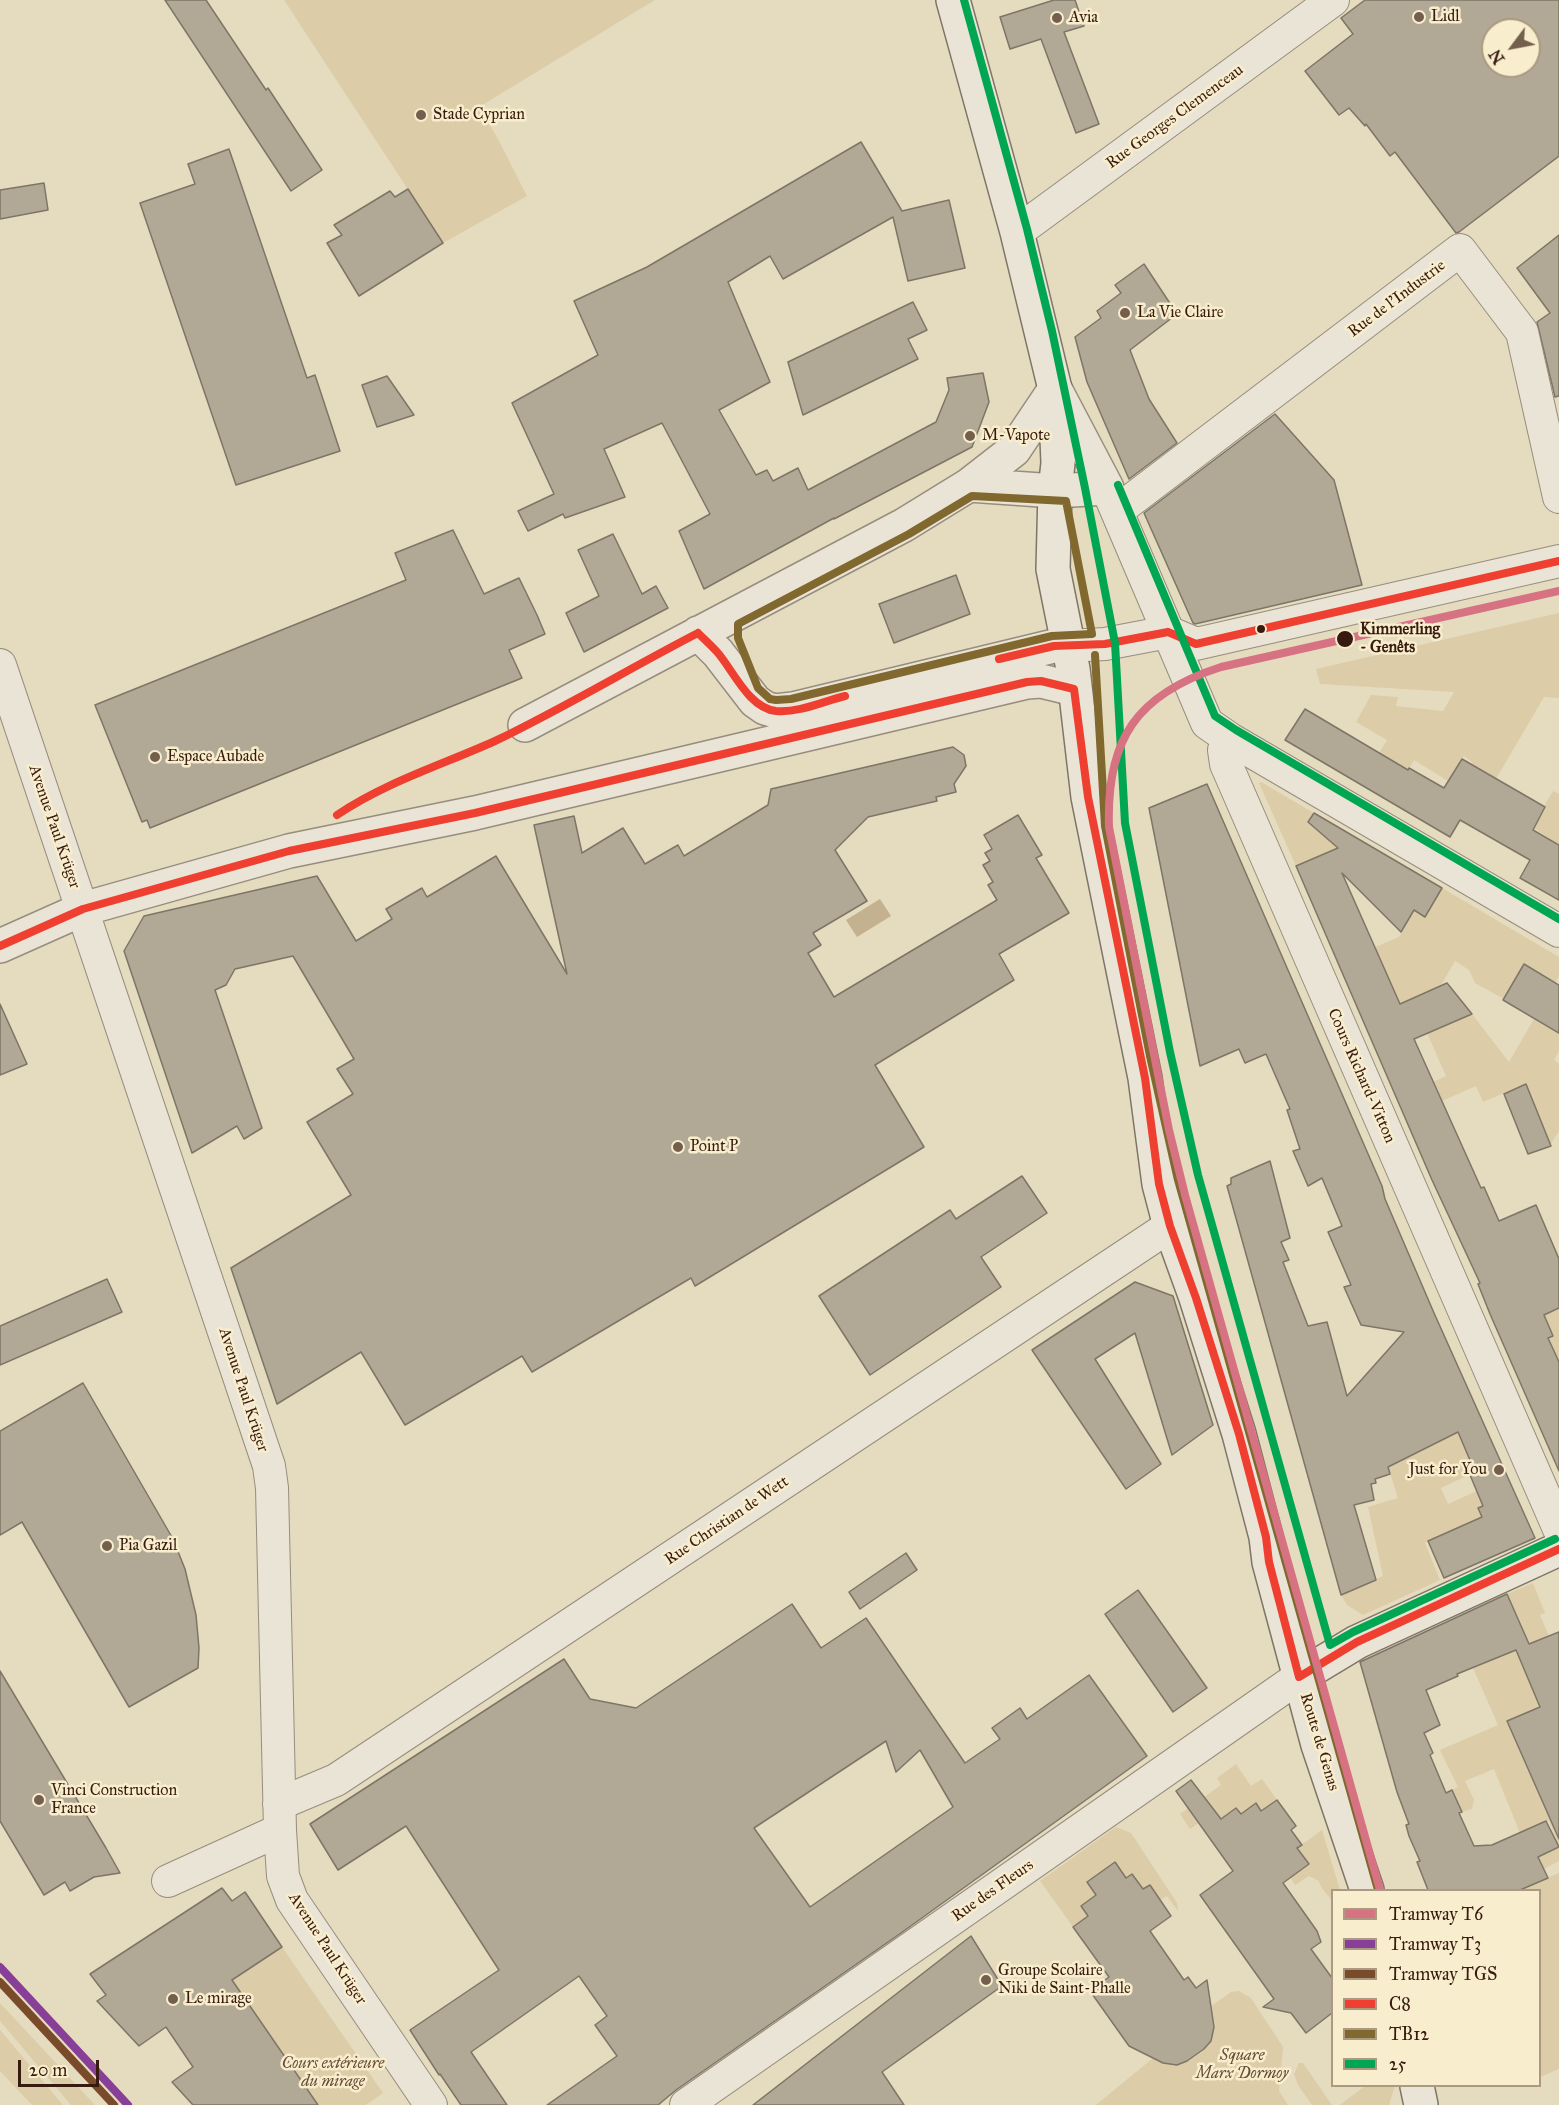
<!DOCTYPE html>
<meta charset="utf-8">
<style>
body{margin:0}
#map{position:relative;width:1559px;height:2105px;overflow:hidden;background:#e5dbbf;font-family:"IM FELL Great Primer",serif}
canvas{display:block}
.legend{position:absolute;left:1331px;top:1889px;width:210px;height:198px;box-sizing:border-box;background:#f8edcc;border:2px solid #ab9981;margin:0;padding:8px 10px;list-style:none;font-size:18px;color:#371b10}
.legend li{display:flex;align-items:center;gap:12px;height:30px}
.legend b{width:30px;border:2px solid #ab9981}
.north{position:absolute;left:1481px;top:18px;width:60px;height:60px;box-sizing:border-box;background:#f8edcc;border:2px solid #ab9981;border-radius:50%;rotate:238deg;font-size:16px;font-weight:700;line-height:24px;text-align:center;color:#371b10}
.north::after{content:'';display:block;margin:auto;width:21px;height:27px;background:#745e4d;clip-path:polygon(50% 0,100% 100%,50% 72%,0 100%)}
.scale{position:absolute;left:18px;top:2060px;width:81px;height:27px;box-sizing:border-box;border:3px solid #371b10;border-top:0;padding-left:8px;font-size:18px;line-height:21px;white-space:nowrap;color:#371b10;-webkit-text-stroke:4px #f8edcc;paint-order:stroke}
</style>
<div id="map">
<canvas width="1559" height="2105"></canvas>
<ul class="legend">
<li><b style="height:8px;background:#d77283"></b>Tramway T6</li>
<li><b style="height:8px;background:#873f98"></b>Tramway T3</li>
<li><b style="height:8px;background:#7a4b2a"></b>Tramway TGS</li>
<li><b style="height:8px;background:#ef3f30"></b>C8</li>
<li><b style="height:8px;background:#80682e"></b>TB12</li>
<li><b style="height:8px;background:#00a651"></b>25</li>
</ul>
<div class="north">N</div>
<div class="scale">20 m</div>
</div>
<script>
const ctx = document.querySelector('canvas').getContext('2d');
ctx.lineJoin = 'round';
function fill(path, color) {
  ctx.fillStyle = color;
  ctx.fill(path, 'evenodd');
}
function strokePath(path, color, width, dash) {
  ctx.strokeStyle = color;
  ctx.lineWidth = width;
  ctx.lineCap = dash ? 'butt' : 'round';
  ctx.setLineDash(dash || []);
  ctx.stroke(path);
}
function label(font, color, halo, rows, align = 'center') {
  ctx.font = font + ' "IM FELL Great Primer",serif';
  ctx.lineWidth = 5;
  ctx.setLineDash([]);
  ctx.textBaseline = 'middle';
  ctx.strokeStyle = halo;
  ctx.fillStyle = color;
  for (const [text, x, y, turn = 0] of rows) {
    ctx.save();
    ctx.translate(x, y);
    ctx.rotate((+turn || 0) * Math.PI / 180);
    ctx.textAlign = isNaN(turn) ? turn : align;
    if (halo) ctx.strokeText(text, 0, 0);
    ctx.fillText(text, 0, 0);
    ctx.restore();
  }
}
const green = new Path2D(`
 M284 0H655L479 107 498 139 527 196 443 243Z
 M1559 613V698L1544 697 1489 791 1465 776 1472 762 1464 756 1448 781 1414 760 1408 770 1379 753 1387 740 1356 722 1371 695 1398 697 1396 706 1443 711 1454 692 1320 684 1316 669Z
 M1261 782 1324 819 1318 831 1338 848 1296 866 1259 783Z
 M1553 791 1559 794V845L1532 827Z
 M1442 888 1559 957V976L1555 983 1504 999 1475 983 1469 970 1455 961 1440 987 1400 1004 1365 986 1350 992 1337 963 1399 937 1414 910 1426 917Z
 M1472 1014 1509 1062 1534 1019 1559 1033V1051L1554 1060 1559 1064V1131L1550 1145 1526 1084 1483 1102 1476 1086 1442 1101 1433 1082 1446 1076 1427 1033Z
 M1545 1290 1554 1310 1559 1308V1362L1548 1338 1553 1336 1543 1324Z
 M1458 1432 1475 1472 1441 1488 1448 1504 1477 1491 1483 1506 1478 1508 1482 1518 1425 1543 1440 1580 1363 1615 1347 1605 1341 1595 1383 1576 1368 1507 1398 1498 1388 1467Z
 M1533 1583 1545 1613 1540 1615 1549 1636 1516 1650 1536 1697 1548 1704 1508 1721 1559 1816V1861L1544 1869 1538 1857 1559 1847 1549 1821 1520 1833 1494 1769 1465 1781 1474 1800 1472 1809 1462 1812 1452 1790 1458 1787 1440 1750 1498 1725 1473 1668 1504 1655 1507 1594Z
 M1236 1764 1251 1786 1262 1779 1277 1800 1261 1811 1256 1804 1241 1814 1236 1808 1221 1819 1215 1812 1190 1829 1180 1814 1221 1785 1217 1778Z
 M1116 1827 1131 1833 1177 1903 1178 1911 1167 1896 1160 1900 1150 1885 1143 1889 1132 1874 1081 1906 1088 1916 1073 1927 1040 1881Z
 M1322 1830 1340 1890H1332V1901L1321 1887 1319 1881 1309 1876 1295 1885 1290 1877 1297 1848Z
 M1559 1873V2069L1540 2077V1890H1520Z
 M282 1947 383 2093 366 2105H318L232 1980Z
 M1239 1991 1251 1998 1283 2047 1279 2091 1288 2105H1096L1153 2058C1160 2061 1168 2065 1176 2065 1186 2064 1207 2051 1211 2041 1214 2032 1210 2017 1210 2007L1231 1992Z
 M0 2003 95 2105H71L0 2021Z
 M0 2030 63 2105H32L0 2071Z
 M1299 2063H1303L1332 2105H1312L1298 2085 1294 2074Z
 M1365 2086H1395L1389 2105H1340Z`);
const water = new Path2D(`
 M880 899 891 916 857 937 846 920Z`);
const building = new Path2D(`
 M165 0H206L266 90 268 88 322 170 291 191Z
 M1054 0H1075L1084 26 1064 32 1099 124 1076 133 1041 39 1010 49 1000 17Z
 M1365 0H1559V156L1459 232 1456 233 1395 152 1390 156 1366 124 1365 126 1349 108 1339 115 1305 71 1353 34 1341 18ZM1493 30H1529V66H1493Z
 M861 142 902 211 949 200 965 268 908 281 893 217 783 279 770 256 728 282 770 382 719 410 756 475 767 470 773 481 798 468 808 490 936 422 949 390 947 378 983 373 989 402 972 447 834 519V518L704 589 679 531 710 514 662 423 604 449 625 497 565 518 563 514 528 531 518 511 554 494 512 403 598 355 574 301 647 267Z
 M229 149 307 378 315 375 340 451 236 485 140 203 195 184 188 164Z
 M44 183 48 210 0 219V190Z
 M408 189 443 243 359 296 327 243 342 235 334 225 390 191 395 197Z
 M1559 235V396L1555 397 1537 322 1550 313 1517 268Z
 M1144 264 1177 314 1130 350 1149 399 1177 443 1129 479 1087 382 1075 337 1101 318 1097 311 1121 293 1115 285Z
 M913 302 927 330 908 339 918 359 803 415 788 362Z
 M387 376 414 415 377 427 362 385Z
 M1275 414 1334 480 1362 585 1195 624 1193 623 1144 513Z
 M453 530 484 594 519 578 537 615 545 634 509 650 522 678 150 828 147 820 142 822 95 705 406 580 395 553Z
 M613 534 642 594 656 586 668 608 584 652 566 613 599 596 578 550Z
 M956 575 970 614 894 643 879 604Z
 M1305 709 1408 770 1409 768 1444 788 1462 759 1545 807 1533 830 1559 845V900L1520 878 1530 860 1460 820 1450 837 1285 740Z
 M953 747 964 755 966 766 954 784 956 792 936 797 937 801 868 817 835 850 867 901 813 933 821 945 808 953 834 997 997 900 988 885 993 882 983 865 990 861 985 853 992 849 984 835 1018 815 1042 855 1036 858 1069 913 999 954 1014 980 875 1065 924 1147 695 1286 691 1278 532 1372 522 1356 405 1425 361 1352 277 1404 231 1268 351 1195 307 1122 353 1094 337 1069 354 1059 293 956 235 969 226 985 215 990 262 1128 244 1139 237 1126 192 1153 124 951 144 916 317 876 356 941 392 919 386 909 422 888 427 897 496 856 567 974 534 825 574 816 582 853 623 828 645 864 678 845 684 856 768 805 771 789Z
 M1207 784 1382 1186 1385 1199 1434 1313 1535 1538 1444 1578 1428 1541 1482 1517 1478 1508 1483 1506 1470 1475 1475 1472 1458 1432 1388 1467 1390 1474 1375 1479 1376 1483 1371 1484 1374 1500 1354 1505 1376 1580 1341 1595 1227 1186 1231 1184V1178L1270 1161 1290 1238 1281 1242 1289 1260 1283 1262 1308 1326 1327 1322 1347 1396 1404 1332 1361 1325 1344 1287 1351 1285 1328 1232 1342 1226 1322 1178 1308 1186 1293 1151 1300 1149 1287 1110 1290 1109 1266 1054 1245 1063 1239 1049 1200 1066 1149 808Z
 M1314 813 1442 888 1425 917 1414 910 1401 932 1342 873 1400 1004 1447 983 1472 1014 1414 1039 1481 1188 1484 1187 1499 1221 1536 1205 1559 1259V1308L1544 1315 1553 1336 1548 1338 1559 1362V1471L1490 1314 1478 1284 1480 1283 1432 1180 1296 866 1338 848 1308 822Z
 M1524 964 1559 985V1033L1503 1000Z
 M0 1004 27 1064 0 1075Z
 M1526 1084 1551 1146 1528 1154 1504 1094Z
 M1022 1176 1047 1213 981 1257 1001 1287 870 1375 819 1296 950 1210 956 1219Z
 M107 1279 122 1312 0 1365V1326Z
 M1135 1282 1173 1296 1213 1425 1172 1455 1135 1333 1095 1359 1161 1464 1126 1489 1032 1350Z
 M83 1383 173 1539 185 1569 196 1615 199 1648 198 1668 129 1707 22 1522 0 1535V1431Z
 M906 1553 917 1570 860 1609 849 1592Z
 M1138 1590 1207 1688 1173 1712 1105 1614Z
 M1507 1594 1529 1644 1559 1632V1839L1507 1721 1540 1707 1516 1650 1457 1674 1458 1676 1426 1690 1440 1725 1424 1733 1433 1753 1430 1755 1446 1793 1452 1790 1462 1812 1459 1813 1474 1846 1492 1845 1546 1821 1559 1847 1538 1857 1548 1878 1520 1890H1428L1417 1862 1420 1861 1409 1836 1406 1825 1409 1824 1397 1792 1360 1662Z
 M792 1604 821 1648 866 1618 965 1763 1000 1739 992 1728 1020 1708 1027 1719 1089 1675 1147 1756 901 1933 676 2090 658 2105H547L617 2056 595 2025 607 2016 579 1976 471 2052 507 2105H461L440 2074 439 2075 410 2030 499 1970 406 1826 338 1870 310 1824 564 1659 590 1699 636 1708ZM886 1741 896 1772 920 1750 953 1807 810 1907 754 1828Z
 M0 1671 106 1848 120 1873 94 1877 70 1891 65 1882 44 1895 0 1821Z
 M1191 1780 1221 1819 1236 1808 1241 1814 1256 1803 1261 1811 1277 1800 1296 1826 1291 1830 1302 1845 1297 1848 1309 1864 1283 1883 1317 1931 1321 1942 1311 1949 1332 1978V2013L1306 2033 1291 2013 1263 2007 1274 1999 1200 1895 1233 1871 1176 1791Z
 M1115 1862 1126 1878 1132 1874 1143 1889 1150 1885 1171 1916 1150 1931 1184 1980 1188 1977 1196 1988 1207 1980 1214 2027 1211 2041 1204 2049 1187 2061 1177 2065 1163 2063 1129 2046 1090 1991 1109 1977 1073 1927 1088 1916 1081 1906 1096 1895 1087 1882Z
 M222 1888 232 1901 245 1892 282 1947 232 1980 318 2105H193L172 2082 193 2067 166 2027 139 2046 97 2001 106 1995 90 1974Z
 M971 1936 1002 1986 882 2072 904 2105H753Z`);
const minor = new Path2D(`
 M1017 232 1333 0
 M1109 493 1207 723 1230 739 1559 931
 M1117 511 1460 250 1522 332 1559 497
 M1168 632 1196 644 1559 561
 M1067 646 1105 644 1168 632
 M0 665 269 1466 272 1488 280 1830 283 1876 292 1900 431 2105
 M1230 739 1224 750 1226 764 1559 1529
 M279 1804 336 1780 1170 1226
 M168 1881 280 1830
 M686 2105 1299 1677`);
const tertiary = new Path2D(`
 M698 633 718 653 755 701 765 708 775 711 793 709 1054 646H1067
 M525 725 904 525 969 485 1014 450 1055 389 1107 488 1055 491 969 485
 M0 946 83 909 289 851 475 813 1027 682 1041 681 1074 689`);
const secondary = new Path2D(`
 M953 0 1017 232 1055 389 1058 463 1055 491 1053 569 1073 669 1088 797 1145 1078 1159 1184 1170 1226 1196 1298 1239 1434 1266 1537 1269 1562 1318 1745 1367 1890
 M1299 1677 1357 1642 1559 1549
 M1417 2086 1421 2105`);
const bus1 = new Path2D(`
 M1168 632 1196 644 1559 561
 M698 633C705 640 712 646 718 653 734 672 749 708 776 711 799 713 824 701 845 696
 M999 659 1054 646 1105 644 1168 632
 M337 815C386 782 442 765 495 741 564 708 630 668 698 633
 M0 946 83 909 289 851 475 813 1027 682 1041 681 1074 689 1088 797 1145 1078 1159 1184 1170 1226 1196 1298 1239 1434 1266 1537 1269 1562 1299 1677 1357 1642 1559 1549`);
const bus2 = new Path2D(`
 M972 496 1066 501 1092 634 1052 636 791 699 776 700 770 699 758 688 738 638V624L909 534Z
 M1095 655 1105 826 1150 1056 1178 1180 1378 1890`);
const bus3 = new Path2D(`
 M964 0 1027 229 1052 331 1085 488 1115 643 1125 823 1170 1052 1198 1175 1330 1645 1353 1632 1555 1539
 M1118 485 1215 716 1236 730 1559 919`);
const tram1 = new Path2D(`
 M1380 1890 1185 1195 1169 1130 1109 827C1106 739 1137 694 1221 667L1559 591`);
const tram2 = new Path2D(`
 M0 1967 128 2105`);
const tram3 = new Path2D(`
 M0 1982 114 2105`);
const markers = [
 [1419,17,6,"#745e4d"],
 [1057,18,6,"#745e4d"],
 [421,115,6,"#745e4d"],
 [1125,313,6,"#745e4d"],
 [970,436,6,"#745e4d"],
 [1261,629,5,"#371b10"],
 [1345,639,9,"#371b10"],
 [155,757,6,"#745e4d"],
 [678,1147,6,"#745e4d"],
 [1499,1470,6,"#745e4d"],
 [107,1546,6,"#745e4d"],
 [39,1800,6,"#745e4d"],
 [986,1980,6,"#745e4d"],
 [173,1999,6,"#745e4d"]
];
const poiNames = [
 ["Lidl",1431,17],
 ["Avia",1069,18],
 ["Stade Cyprian",433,115],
 ["La Vie Claire",1137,313],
 ["M-Vapote",982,436],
 ["Espace Aubade",167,757],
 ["Point P",690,1147],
 ["Just for You",1487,1470,"right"],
 ["Pia Gazil",119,1546],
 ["Vinci Construction",51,1791],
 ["France",51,1809],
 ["Groupe Scolaire",998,1971],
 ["Niki de Saint-Phalle",998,1989],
 ["Le mirage",185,1999]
];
const streetNames = [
 ["Rue Georges Clemenceau",1175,117,-36],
 ["Rue de l'Industrie",1397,299,-37],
 ["Avenue Paul Krüger",54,827,71],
 ["Cours Richard-Vitton",1361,1076,66],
 ["Avenue Paul Krüger",243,1390,72],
 ["Rue Christian de Wett",727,1521,-34],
 ["Route de Genas",1319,1742,73],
 ["Rue des Fleurs",993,1891,-35],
 ["Avenue Paul Krüger",327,1949,57]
];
const stopNames = [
 ["Kimmerling",1360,630],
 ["- Genêts",1360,648]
];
const parkNames = [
 ["Square",1242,2056],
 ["Marx Dormoy",1242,2074],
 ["Cours extérieure",333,2064],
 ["du mirage",333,2082]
];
fill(green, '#dccda8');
fill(water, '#c3b18f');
fill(building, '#b1a996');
strokePath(building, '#7e7566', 1.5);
strokePath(minor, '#978d7d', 34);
strokePath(tertiary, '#978d7d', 36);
strokePath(secondary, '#7e7566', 36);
strokePath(minor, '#e9e4d6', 32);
strokePath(tertiary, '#e9e4d6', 33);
strokePath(secondary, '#e9e4d6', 33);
strokePath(bus1, '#ef3f30', 8);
strokePath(bus2, '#80682e', 8);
strokePath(bus3, '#00a651', 8);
strokePath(tram1, '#d77283', 8);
strokePath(tram2, '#873f98', 8);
strokePath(tram3, '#7a4b2a', 8);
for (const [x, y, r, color] of markers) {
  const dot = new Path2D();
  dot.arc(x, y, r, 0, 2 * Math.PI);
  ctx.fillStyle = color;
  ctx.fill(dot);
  strokePath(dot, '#f8edcc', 2);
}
label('16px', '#371b10', '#f8edcc', poiNames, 'left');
label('16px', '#371b10', '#f8edcc', streetNames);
label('bold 16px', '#371b10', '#f8edcc', stopNames, 'left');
label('italic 16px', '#664d38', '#f8edcc', parkNames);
</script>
